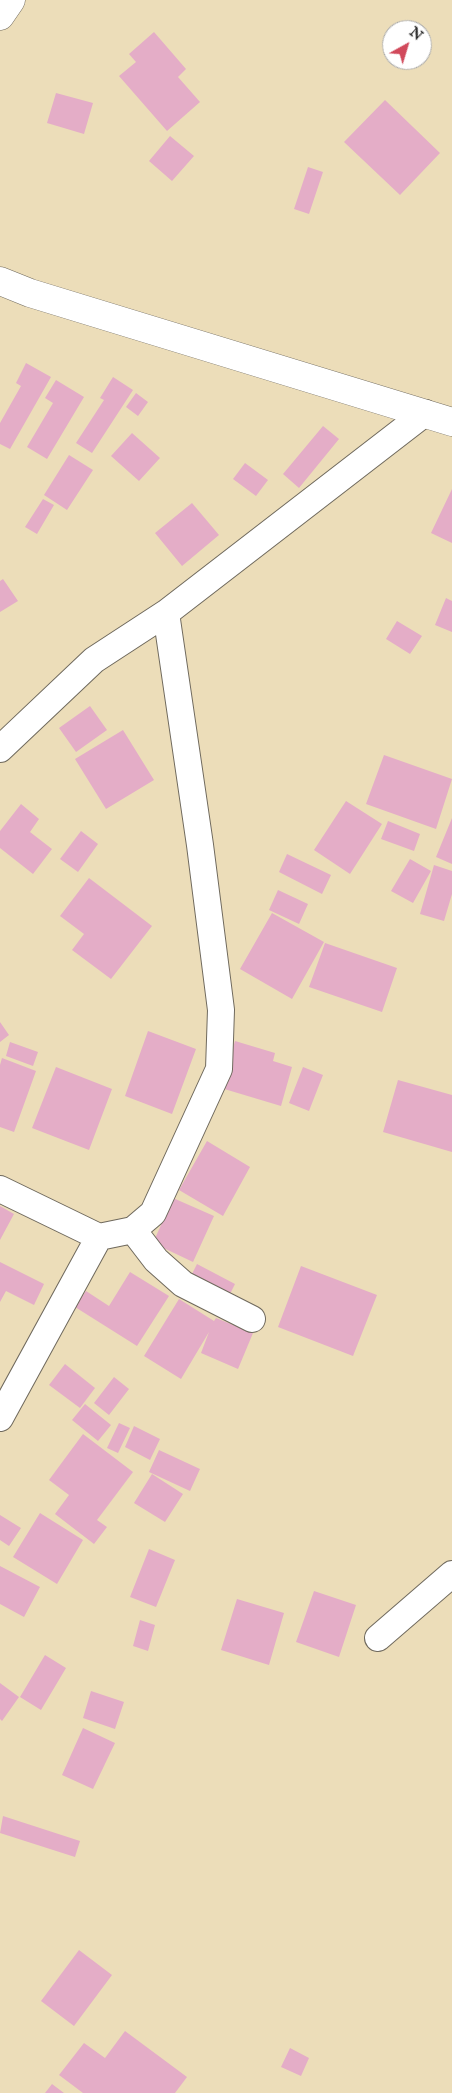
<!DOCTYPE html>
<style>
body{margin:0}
#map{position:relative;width:452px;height:2093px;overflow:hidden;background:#ecddb9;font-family:"IM FELL English",serif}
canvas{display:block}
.north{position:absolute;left:382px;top:20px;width:50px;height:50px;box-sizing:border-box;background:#fff;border:1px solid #aaa;border-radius:50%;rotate:39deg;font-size:14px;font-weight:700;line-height:20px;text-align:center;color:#2b2b2b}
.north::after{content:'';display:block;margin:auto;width:18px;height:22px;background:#d1495b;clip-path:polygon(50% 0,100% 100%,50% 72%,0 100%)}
</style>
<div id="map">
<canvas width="452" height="2093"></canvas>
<div class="north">N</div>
</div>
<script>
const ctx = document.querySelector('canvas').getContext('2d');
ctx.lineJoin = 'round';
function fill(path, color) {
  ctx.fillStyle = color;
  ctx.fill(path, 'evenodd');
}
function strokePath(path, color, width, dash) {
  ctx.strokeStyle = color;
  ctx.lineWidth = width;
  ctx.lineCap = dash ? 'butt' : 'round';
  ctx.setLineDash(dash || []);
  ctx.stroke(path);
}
const building = new Path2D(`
 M154 32 186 69 178 77 200 102 167 131 119 76 136 62 129 54Z
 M56 93 93 103 84 134 47 123Z
 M385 100 440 153 400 195 344 142Z
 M170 136 194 156 172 181 149 161Z
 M308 167 323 172 309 214 294 209Z
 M26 363 51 377 10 449 0 444V423L21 386 16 383Z
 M113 377 133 390 92 453 76 443 104 400 100 398Z
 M56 380 84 397 47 459 27 447 53 403 45 398Z
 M136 393 148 402 138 416 126 407Z
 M323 426 339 439 299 488 283 474Z
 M132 433 160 458 139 481 111 456Z
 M69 455 93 470 67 510 44 495Z
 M245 463 268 480 256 496 233 479Z
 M452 489V543L431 533Z
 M43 499 54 505 37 534 25 527Z
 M192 503 219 535 182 566 155 533Z
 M3 579 18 601 0 612V581Z
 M446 598 452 601V632L435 625Z
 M397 621 422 636 410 654 386 639Z
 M90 706 107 730 76 752 59 728Z
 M123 730 154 780 106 809 75 759Z
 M384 755 452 779 436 829 366 804Z
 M346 801 382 824 350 874 314 850Z
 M21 804 39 819 30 832 52 849 33 874 0 848V831Z
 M452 818V864L436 857Z
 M388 821 420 834 414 851 381 839Z
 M81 831 98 844 78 872 60 859Z
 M287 854 331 875 322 894 279 872Z
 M410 859 431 871 413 903 391 891Z
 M434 865 452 871V894L444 921 420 914Z
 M89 878 152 926 111 979 72 950 84 934 60 916Z
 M278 890 308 904 299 924 269 910Z
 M272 913 324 942 292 999 240 969Z
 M325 943 397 968 382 1012 309 987Z
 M0 1022 9 1035 0 1042Z
 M148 1031 196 1049 172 1114 125 1096Z
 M235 1041 275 1053 273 1061 292 1067 281 1106 221 1088Z
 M10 1042 38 1052 33 1066 6 1056Z
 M2 1058 36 1071 14 1132 0 1127V1065Z
 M56 1067 112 1089 89 1150 32 1128Z
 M303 1067 323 1075 309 1111 289 1103Z
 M398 1080 452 1095V1152L383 1132Z
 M207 1141 250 1167 223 1216 179 1190Z
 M173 1198 214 1216 193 1262 153 1243Z
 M0 1206 14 1214 0 1240Z
 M0 1262 44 1284 34 1305 6 1291 0 1302Z
 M197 1264 235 1284 227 1300 189 1280Z
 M301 1266 377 1295 353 1356 278 1327Z
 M130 1272 169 1296 137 1346 75 1307 86 1291 109 1306Z
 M179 1299 214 1321 216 1318 253 1333 238 1369 201 1353 209 1332 181 1379 144 1356Z
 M65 1364 95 1388 80 1408 49 1385Z
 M114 1377 129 1389 109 1415 94 1403Z
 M85 1404 111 1425 98 1441 72 1420Z
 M119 1423 130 1428 118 1453 107 1448Z
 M134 1426 160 1439 150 1460 125 1447Z
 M83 1434 133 1472 97 1520 107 1527 94 1544 55 1514 69 1495 49 1480Z
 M159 1450 200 1469 190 1491 149 1472Z
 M152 1474 183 1494 165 1522 134 1503Z
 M40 1513 83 1540 57 1584 13 1557Z
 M0 1515 21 1528 9 1546 0 1540Z
 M149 1549 175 1560 156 1607 130 1597Z
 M0 1566 40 1587 24 1617 0 1604Z
 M314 1591 356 1605 339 1657 296 1642Z
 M237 1599 284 1613 269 1665 221 1650Z
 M140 1620 155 1625 148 1651 133 1646Z
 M45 1655 66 1668 41 1710 20 1697Z
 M0 1683 19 1697 2 1721 0 1719Z
 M91 1691 124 1702 115 1729 83 1718Z
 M83 1728 115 1743 93 1789 62 1775Z
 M3 1816 80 1841 75 1857 0 1833Z
 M79 1950 112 1975 74 2026 41 2001Z
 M125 2031 187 2077 175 2093H83L59 2075 84 2043 105 2058Z
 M290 2048 309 2058 301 2076 281 2067Z
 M52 2084 64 2093H45Z`);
const minor = new Path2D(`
 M0 749 94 660 166 613
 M0 1189 99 1237 133 1230 153 1213 219 1069 221 1010 200 845 166 613 425 413
 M133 1230 156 1260 183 1284 252 1319
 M0 1418 99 1237
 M378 1638 452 1574`);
const tertiary = new Path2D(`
 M0 16 11 0
 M0 281 30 293 452 422`);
fill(building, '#e4adc7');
strokePath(minor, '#6f695d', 28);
strokePath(tertiary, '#6f695d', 29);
strokePath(minor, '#fff', 26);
strokePath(tertiary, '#fff', 28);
</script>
